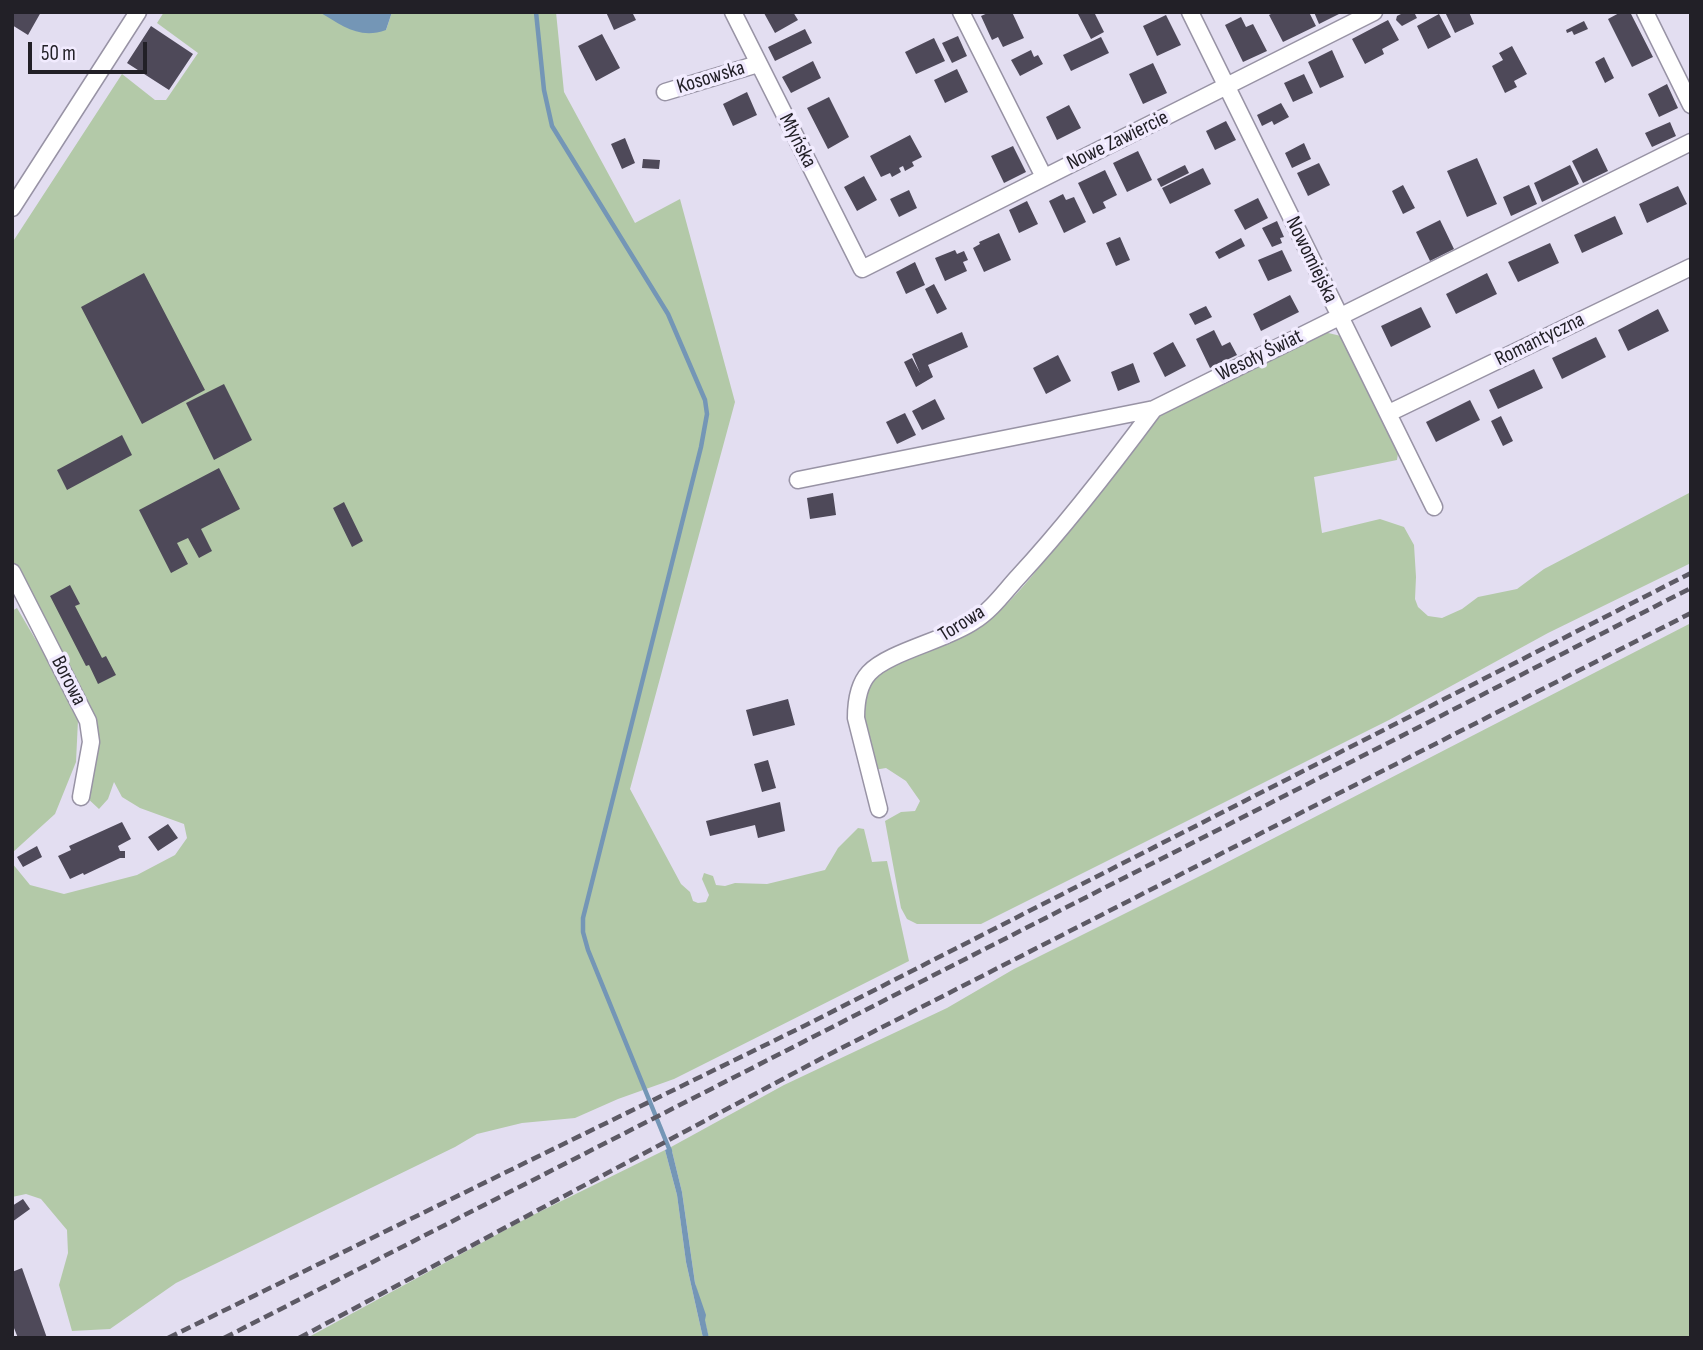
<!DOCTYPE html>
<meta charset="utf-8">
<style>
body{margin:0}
#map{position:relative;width:1703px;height:1350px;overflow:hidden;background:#e3def1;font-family:"Sofia Sans Condensed",sans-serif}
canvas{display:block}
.frame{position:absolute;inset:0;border:14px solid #222027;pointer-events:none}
.scale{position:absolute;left:28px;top:42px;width:119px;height:32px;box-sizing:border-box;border:4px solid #222027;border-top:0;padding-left:9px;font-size:21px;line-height:24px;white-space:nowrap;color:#222027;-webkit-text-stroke:5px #f1ebfe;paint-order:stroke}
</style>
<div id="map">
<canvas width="1703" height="1350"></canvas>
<div class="frame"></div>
<div class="scale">50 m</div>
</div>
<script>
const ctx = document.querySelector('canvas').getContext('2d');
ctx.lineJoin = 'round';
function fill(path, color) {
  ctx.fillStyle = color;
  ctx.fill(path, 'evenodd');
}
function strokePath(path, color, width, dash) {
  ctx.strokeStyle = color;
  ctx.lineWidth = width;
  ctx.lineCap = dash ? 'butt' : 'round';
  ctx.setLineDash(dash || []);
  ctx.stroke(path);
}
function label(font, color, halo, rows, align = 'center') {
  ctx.font = font + ' "Sofia Sans Condensed",sans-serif';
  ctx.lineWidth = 7;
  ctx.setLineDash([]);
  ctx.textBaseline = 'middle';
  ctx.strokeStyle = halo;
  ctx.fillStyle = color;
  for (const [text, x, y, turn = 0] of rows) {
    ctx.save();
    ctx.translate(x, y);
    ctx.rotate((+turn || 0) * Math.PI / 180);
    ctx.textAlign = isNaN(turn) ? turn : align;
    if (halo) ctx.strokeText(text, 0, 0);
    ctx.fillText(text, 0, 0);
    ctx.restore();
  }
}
const green = new Path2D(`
 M164 12H319L386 30 392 12H556L564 92 635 223 680 199 735 402 630 789 681 884 690 892 693 901 698 903 706 902 709 895 702 879 704 873 713 876 716 885 725 886 735 883 767 884 825 870 838 848 858 828 864 829 872 862 887 861 909 961 674 1079 618 1099 575 1118 522 1123 477 1134 455 1147 176 1283 110 1329 72 1331 59 1285 68 1253 67 1230 41 1199 26 1194 12 1197V863L30 885 64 894 137 875 175 855 187 838 184 824 140 808 122 797 114 782 108 799 99 809 85 796 97 731 12 559V243L122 74 155 100H166L198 53 157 23Z
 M1324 332 1341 336 1398 453 1397 460 1314 477 1322 533 1380 519 1404 527 1414 545 1416 577 1415 599 1418 607 1428 616 1442 618 1462 609 1478 597 1517 589 1544 569 1691 492V563L1548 633 1389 720 981 924H917L907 919 901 908 885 821 901 812 915 811 920 801 906 781 886 768 874 770C866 740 853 706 875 679 898 651 958 647 988 621 1019 596 1044 561 1068 529 1095 494 1122 459 1149 423L1166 412Z
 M17 608 60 681 78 720 76 762 55 814 12 853V611Z
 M1691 623V1338H709L695 1283 682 1192 671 1147 784 1085 947 1008 1014 969 1212 870Z
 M665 1150 677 1195 686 1262 703 1338H307L529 1217Z`);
const water = new Path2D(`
 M319 12H392L386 30C359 40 342 25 319 12Z
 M671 1147 682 1192 695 1283 706 1315 705 1320 709 1338H703L686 1262 677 1195 665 1150Z`);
const stream = new Path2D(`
 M536 12 544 90 552 126 668 314 705 400 707 414 701 447 583 918V932L588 950 670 1151`);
const building = new Path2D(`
 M12 12H41L28 35 12 25Z
 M606 12H632L636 20 614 30Z
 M793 12 798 20 775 33 764 13Z
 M990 12H1012L1024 38 1003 47 998 37 992 40 981 16Z
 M1077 12H1094L1104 32 1091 39Z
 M1275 12H1309L1316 26 1283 42 1269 15Z
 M1314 12H1343L1319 24Z
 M1405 12H1414L1417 18 1402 26 1396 20 1397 16Z
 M1445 12H1469L1474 24 1455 33Z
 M1621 12H1630L1653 57 1632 67 1608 19Z
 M1439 14 1451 37 1428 49 1417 26Z
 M1166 15 1181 45 1157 56 1143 26Z
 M1241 17 1246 27 1253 24 1267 51 1243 62 1225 25Z
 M1388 20 1399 40 1382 49 1384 54 1365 64 1352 39Z
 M1584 21 1588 29 1574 35 1572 31 1567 33 1566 30Z
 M151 26 193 54 169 90 127 63Z
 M805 29 812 43 775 61 768 47Z
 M602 34 620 68 596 81 578 46Z
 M958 36 967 56 952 63 942 43Z
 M1101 37 1109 53 1071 71 1063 55Z
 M934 38 945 61 916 74 905 52Z
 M1512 46 1527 74 1514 81 1517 87 1505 93 1492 66 1503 60 1499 53Z
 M1031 50 1034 57 1038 55 1043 64 1020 76 1011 60Z
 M1332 50 1344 77 1320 88 1308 62Z
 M1604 57 1614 78 1605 83 1595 62Z
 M813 61 821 78 791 93 782 77Z
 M1153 63 1167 93 1143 104 1129 74Z
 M957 69 968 92 945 103 934 80Z
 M1304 74 1313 93 1293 102 1284 83Z
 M1667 84 1678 108 1659 117 1648 94Z
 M747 92 757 115 733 126 723 104Z
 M829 97 849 137 828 149 807 108Z
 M1281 103 1289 117 1274 125 1272 121 1262 126 1257 115Z
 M1069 105 1081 128 1057 140 1046 117Z
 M1226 121 1236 140 1215 150 1206 131Z
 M1670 122 1676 136 1652 147 1645 133Z
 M910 135 922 157 912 162 914 166 905 171 903 166 899 168 901 172 892 177 890 173 881 177 870 156Z
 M625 138 635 163 622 169 611 144Z
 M1304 143 1311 159 1292 168 1285 153Z
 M1013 146 1026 172 1004 183 991 156Z
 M1597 148 1608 171 1583 183 1572 161Z
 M1138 151 1152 180 1127 192 1113 163Z
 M1477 158 1497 204 1467 217 1447 171Z
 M643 159 660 160 659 169 642 168Z
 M1319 163 1330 185 1308 196 1297 173Z
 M1185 165 1189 173 1161 187 1157 179Z
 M1570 165 1579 184 1542 202 1534 183Z
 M1203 168 1211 184 1170 204 1162 188Z
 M1105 170 1117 195 1103 202 1106 208 1093 214 1078 183Z
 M864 176 877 200 857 211 844 187Z
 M1403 185 1415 208 1403 214 1392 191Z
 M1529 185 1537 204 1511 216 1503 197Z
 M1678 186 1687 204 1647 223 1639 204Z
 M909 190 917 208 899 217 890 199Z
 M1063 194 1066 200 1074 197 1086 222 1064 233 1049 201Z
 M1258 198 1268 218 1245 230 1234 210Z
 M1027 201 1038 224 1019 233 1009 210Z
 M1615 216 1623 234 1582 253 1574 235Z
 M1440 220 1454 249 1430 261 1416 232Z
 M1277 221 1284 237 1280 238 1282 243 1272 247 1262 228Z
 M999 233 1011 260 984 272 973 248 980 244 979 242Z
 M1120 237 1130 260 1116 266 1106 243Z
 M1241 238 1245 246 1219 259 1215 252Z
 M1550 243 1559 263 1518 282 1508 262Z
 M955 250 957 254 964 251 968 260 963 262 967 271 945 281 935 258Z
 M1282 250 1292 271 1268 281 1258 260Z
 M915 262 925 285 906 294 896 272Z
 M144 273 205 390 142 424 81 307Z
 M1487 273 1497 294 1456 314 1446 294Z
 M934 284 947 309 937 314 925 289Z
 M1290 295 1299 312 1261 331 1253 314Z
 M1206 306 1212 317 1195 325 1189 314Z
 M1421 307 1431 327 1391 347 1381 326Z
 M1658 309 1669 331 1628 351 1618 330Z
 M1214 330 1222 346 1230 342 1237 355 1210 368 1196 339Z
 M962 332 968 347 928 365 933 377 916 387 904 362 912 358 920 373 912 354Z
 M1596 337 1606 357 1562 379 1552 358Z
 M1173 342 1186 366 1165 377 1153 353Z
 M1058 355 1071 381 1046 394 1033 368Z
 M1133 363 1140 382 1118 391 1111 372Z
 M1534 369 1543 388 1498 409 1489 390Z
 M224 384 252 440 214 460 186 403Z
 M935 399 945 419 922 430 912 411Z
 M1470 400 1480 420 1436 442 1426 422Z
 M905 413 916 435 897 444 886 422Z
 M1501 416 1513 441 1503 446 1491 421Z
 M122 435 132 455 67 490 57 470Z
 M219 468 240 509 201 529 212 551 199 558 188 538 177 543 188 564 171 573 139 510Z
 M833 493 836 515 810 519 807 498Z
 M344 502 363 541 352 547 333 508Z
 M70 585 80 604 75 606 102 658 106 656 116 675 98 684 89 665 86 666 50 596Z
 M788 699 795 725 753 736 746 710Z
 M768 760 776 788 762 792 754 764Z
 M780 802 785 831 758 838 755 825 710 836 706 821Z
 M122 822 131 839 118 846 120 851H125V858H120L84 875 83 873 70 879 58 856 71 850 69 846Z
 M168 824 178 838 158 851 148 837Z
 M37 846 42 857 23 867 17 857Z
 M23 1199 30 1209 12 1222V1206Z
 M22 1268 47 1338H18L12 1323V1272Z`);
const minor = new Path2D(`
 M733 12 862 269 1374 12
 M961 12 1044 177
 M1190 12 1434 507
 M1645 12 1691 105
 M665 92 758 64
 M12 208 138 12
 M1389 413 1691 267
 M798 480 1154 409 1691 142
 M12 572 88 721 91 742 81 797
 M879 809 856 718C856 702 858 685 869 673 888 652 947 640 974 621 992 610 1005 591 1019 576 1068 523 1111 467 1154 409`);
const rail = new Path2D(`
 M168 1338 806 1025 1691 573
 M224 1338 1691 588
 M299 1338 824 1057 1691 613`);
const streetNames = [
 ["Kosowska",711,78,-17],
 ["Młyńska",797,141,63],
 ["Nowe Zawiercie",1118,141,-26],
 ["Nowomiejska",1311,260,64],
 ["Romantyczna",1540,340,-26],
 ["Wesoły Świat",1260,356,-26],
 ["Torowa",962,624,-32],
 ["Borowa",68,681,63]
];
fill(green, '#b3c9a8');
fill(water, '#7496b6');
strokePath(stream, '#7496b6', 4.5);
fill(building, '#4e4959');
strokePath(minor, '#9893a5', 19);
strokePath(minor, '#fff', 16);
strokePath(rail, '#5d5a65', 4.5, [10, 5]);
label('21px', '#222027', '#f1ebfe', streetNames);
</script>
